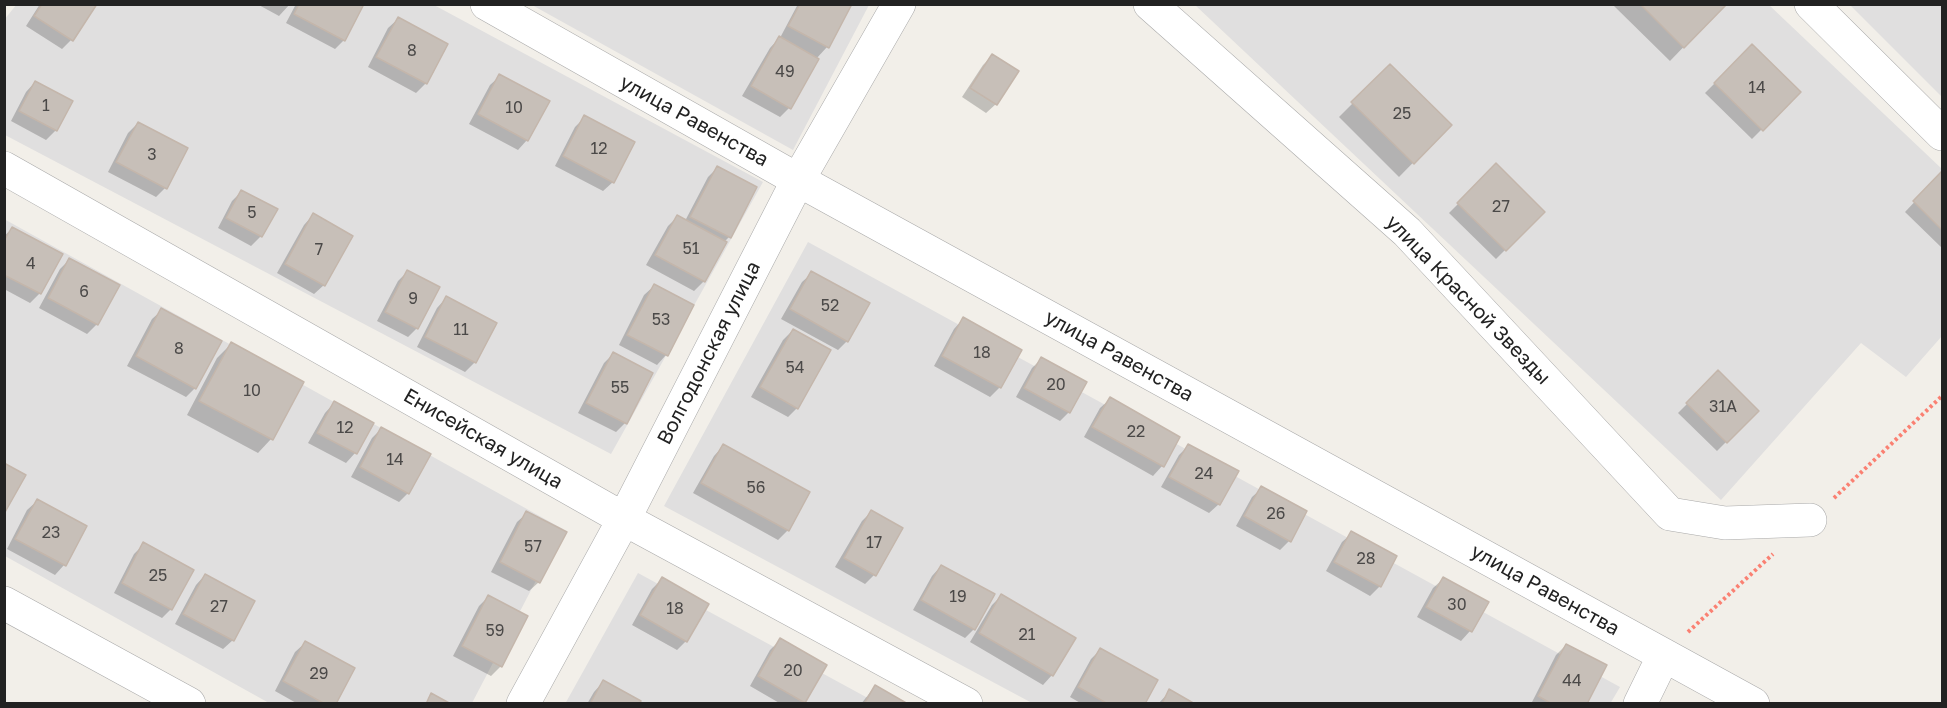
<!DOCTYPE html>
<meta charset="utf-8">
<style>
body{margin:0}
#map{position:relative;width:1947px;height:708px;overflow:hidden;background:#f2efe9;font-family:"Golos Text",sans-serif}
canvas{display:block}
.frame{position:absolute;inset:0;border:6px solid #222;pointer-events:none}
</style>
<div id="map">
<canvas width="1947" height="708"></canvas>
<div class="frame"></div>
</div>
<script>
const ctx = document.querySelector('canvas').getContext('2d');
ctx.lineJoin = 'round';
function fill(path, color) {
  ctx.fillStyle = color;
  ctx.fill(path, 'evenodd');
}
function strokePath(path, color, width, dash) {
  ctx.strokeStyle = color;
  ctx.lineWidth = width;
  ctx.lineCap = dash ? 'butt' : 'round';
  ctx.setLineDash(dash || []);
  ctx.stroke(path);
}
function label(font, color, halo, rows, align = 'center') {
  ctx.font = font + ' "Golos Text",sans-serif';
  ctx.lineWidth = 5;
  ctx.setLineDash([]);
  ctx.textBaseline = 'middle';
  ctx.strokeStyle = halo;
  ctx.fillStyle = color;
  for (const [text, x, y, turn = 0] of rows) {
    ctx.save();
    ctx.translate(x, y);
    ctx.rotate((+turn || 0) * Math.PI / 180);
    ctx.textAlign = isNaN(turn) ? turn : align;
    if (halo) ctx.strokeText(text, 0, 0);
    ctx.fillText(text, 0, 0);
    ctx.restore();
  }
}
const residential = new Path2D(`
 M17 4 434 5 763 182 611 454 5 135 4 20Z
 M532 5H869L793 150Z
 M1195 5H1769L1942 169V336L1906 377 1861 343 1721 500Z
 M1850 5H1942V97Z
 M4 219 563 529 472 703H269L5 556Z
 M808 242 1620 687 1610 704 1032 703 664 506Z
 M638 573 877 703 565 704Z`);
const shadow = new Path2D(`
 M40 4H95L71 40 62 49 26 26Z
 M257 4H290L279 16Z
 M296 4H362L344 40 335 49 286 23Z
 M798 4H850L827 47 816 59 789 108 780 117 742 96 770 48 781 36Z
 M1615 4H1725L1670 61 1614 6Z
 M398 19 446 45 426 83 416 93 368 67 388 28Z
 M1752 46 1799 92 1752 139 1705 93Z
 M992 56 996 104 986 113 962 97 983 65Z
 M1390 66 1450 125 1399 177 1339 117Z
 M500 76 527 140 518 150 469 124 490 85Z
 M35 82 56 130 46 140 11 121 26 92Z
 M585 117 613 182 603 191 555 166 575 127Z
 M138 123 165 188 156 197 108 172 128 133Z
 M1496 166 1543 212 1496 259 1449 213Z
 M717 168 729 237 724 242 704 281 694 291 646 265 668 226 677 217 685 221 708 177Z
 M1942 173V248L1905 212Z
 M242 191 261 236 251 246 218 228 232 201Z
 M313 215 324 285 314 294 277 273 304 225Z
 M12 229 40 293 30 303 4 289V236Z
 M69 260 118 286 97 324 87 334 39 308 60 269Z
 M407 272 417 328 408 337 377 321 398 281Z
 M812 273 847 341 838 350 781 319 802 282Z
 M654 286 692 306 666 355 657 365 619 345 644 295Z
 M446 298 495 323 475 362 465 372 417 347 437 308Z
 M162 310 195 388 186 397 127 366 152 319Z
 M963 319 1020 350 1000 387 990 397 934 366 954 329Z
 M793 330 797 408 788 417 751 397 783 340Z
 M231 344 302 382 271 439 258 453 187 415 217 358Z
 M613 354 625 423 616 432 578 413 604 363Z
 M1041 359 1069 412 1060 421 1016 397 1032 368Z
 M1718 373 1757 411 1717 451 1678 413Z
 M1110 399 1178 438 1162 466 1153 476 1084 437 1100 408Z
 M334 403 372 423 355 453 346 463 308 443 325 413Z
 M381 429 408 493 399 502 351 477 372 438Z
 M723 446 788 530 778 540 693 493 714 456Z
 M1188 446 1219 504 1209 513 1161 487 1179 455Z
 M1262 488 1289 541 1280 550 1236 526 1252 497Z
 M37 501 85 527 64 565 55 575 7 549 27 510Z
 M872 511 874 575 865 584 835 567 862 521Z
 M527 513 539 582 529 591 491 572 517 522Z
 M1352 533 1380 586 1370 596 1326 571 1342 542Z
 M144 544 171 609 162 618 114 593 134 554Z
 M941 566 974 629 965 638 913 610 932 576Z
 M205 575 233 640 223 649 175 624 196 585Z
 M662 579 686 641 677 650 632 625 652 589Z
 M1443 579 1486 603 1470 631 1461 641 1417 617 1433 588Z
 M1001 596 1052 675 1043 685 970 642 992 605Z
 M488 597 501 666 491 676 453 656 479 606Z
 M780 640 804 702 803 704H781L750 686 770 650Z
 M305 643 334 704H298L275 691 295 652Z
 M1566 645 1585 704H1531L1556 655Z
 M1100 650 1144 704H1082L1070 697 1091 659Z
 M603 682 637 704H587L594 692Z
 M875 686 905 704H861Z
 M1170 691 1192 704H1158Z`);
const building = new Path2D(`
 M42 4H97L73 41 34 16Z
 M299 4H364L345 41 294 14Z
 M800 4H852L829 48 788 26Z
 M1640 4H1727L1684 48Z
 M398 17 448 44 427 84 376 57Z
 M779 36 819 59 791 109 751 86Z
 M1752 44 1801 92 1763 131 1714 83Z
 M992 54 1019 71 997 105 970 88Z
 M1390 64 1452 125 1414 164 1351 102Z
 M499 74 550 101 528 141 478 114Z
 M35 81 73 101 57 131 19 111Z
 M584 115 635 142 614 183 563 156Z
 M138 122 188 148 167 189 116 162Z
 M1496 163 1545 212 1506 251 1457 203Z
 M717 166 757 187 731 238 690 217Z
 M1942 171V230L1913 201Z
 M241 190 278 209 262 237 226 218Z
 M313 213 353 236 325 286 285 264Z
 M677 215 727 242 705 282 655 255Z
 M12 227 63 254 41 294 4 275V241Z
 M69 258 120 285 98 325 48 298Z
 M407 270 440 287 418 329 385 312Z
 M811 271 870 303 848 342 790 309Z
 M654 284 694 305 668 356 627 335Z
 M446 296 497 323 476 363 425 337Z
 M161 308 222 341 196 389 136 356Z
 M963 317 1022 350 1001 388 942 356Z
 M793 329 831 350 798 409 760 387Z
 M231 342 304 382 273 440 199 401Z
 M613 352 653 373 627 424 586 403Z
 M1041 357 1087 382 1070 413 1024 388Z
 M1718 370 1759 411 1727 443 1686 403Z
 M1110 397 1180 437 1164 467 1092 427Z
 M334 401 374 423 357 454 317 433Z
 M381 427 431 454 409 494 360 467Z
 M723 444 810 492 789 531 701 483Z
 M1188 444 1239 471 1220 505 1169 477Z
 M4 463 26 475 4 514Z
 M1261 486 1307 511 1291 542 1244 516Z
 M37 499 87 526 66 566 15 539Z
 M871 510 903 528 876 576 844 558Z
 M526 511 567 532 540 583 500 562Z
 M1351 531 1397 556 1381 587 1334 562Z
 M143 542 194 570 172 610 122 583Z
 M941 565 995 594 975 630 921 600Z
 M205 574 255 601 234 641 183 614Z
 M662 577 709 604 687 642 640 615Z
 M1443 577 1489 602 1472 632 1426 607Z
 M1001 594 1076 638 1053 676 979 633Z
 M488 595 528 616 502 667 462 646Z
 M780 638 827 665 805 703 758 676Z
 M305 641 355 668 336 704H325L283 681Z
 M1566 644 1607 665 1587 704H1552L1538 696Z
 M1100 648 1158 680 1145 704H1108L1078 687Z
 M603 680 641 701 639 704H590Z
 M875 685 908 704H864Z
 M1169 689 1195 704H1162Z
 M431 693 451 704H426Z`);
const path = new Path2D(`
 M1834 498 1942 396
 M1688 632 1773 554`);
const minor = new Path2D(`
 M487 4 798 180 1753 704
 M1150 4 1407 232 1670 514 1725 523 1810 520
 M1811 4 1942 134
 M4 168 624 519 966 704
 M4 603 189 704
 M523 704 624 519 798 180 899 4
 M1640 704 1664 655`);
const numberNames = [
 ["8",412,51],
 ["49",785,72],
 ["14",1757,88],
 ["1",46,106],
 ["10",514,108],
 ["25",1402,114],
 ["12",599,149],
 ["3",152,155],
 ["27",1501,207],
 ["5",252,213],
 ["51",691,249],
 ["7",319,250],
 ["4",31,264],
 ["6",84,292],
 ["9",413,299],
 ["52",830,306],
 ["53",661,320],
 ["11",461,330],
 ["8",179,349],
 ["18",982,353],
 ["54",795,368],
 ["20",1056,385],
 ["55",620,388],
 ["10",252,391],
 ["31А",1723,407],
 ["12",345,428],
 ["22",1136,432],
 ["14",395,460],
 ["24",1204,474],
 ["56",756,488],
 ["26",1276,514],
 ["23",51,533],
 ["17",874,543],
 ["57",533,547],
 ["28",1366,559],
 ["25",158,576],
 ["19",958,597],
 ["30",1457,605],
 ["27",219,607],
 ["18",675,609],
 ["59",495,631],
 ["21",1027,635],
 ["20",793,671],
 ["29",319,674],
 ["44",1572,681]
];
const streetNames = [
 ["улица Равенства",694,121,29],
 ["улица Красной Звезды",1468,300,46],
 ["Волгодонская улица",709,353,-63],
 ["улица Равенства",1119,356,29],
 ["Енисейская улица",483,439,30],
 ["улица Равенства",1545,590,29]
];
fill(residential, '#e0dfdf');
fill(shadow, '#0003');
fill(building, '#c7bfb8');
strokePath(building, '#c4b6ab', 1.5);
strokePath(minor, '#a9a9a9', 34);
strokePath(path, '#fa8072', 4, [3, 3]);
strokePath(minor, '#fff', 33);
label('16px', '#4b4948', null, numberNames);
label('20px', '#222', '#fff', streetNames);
</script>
